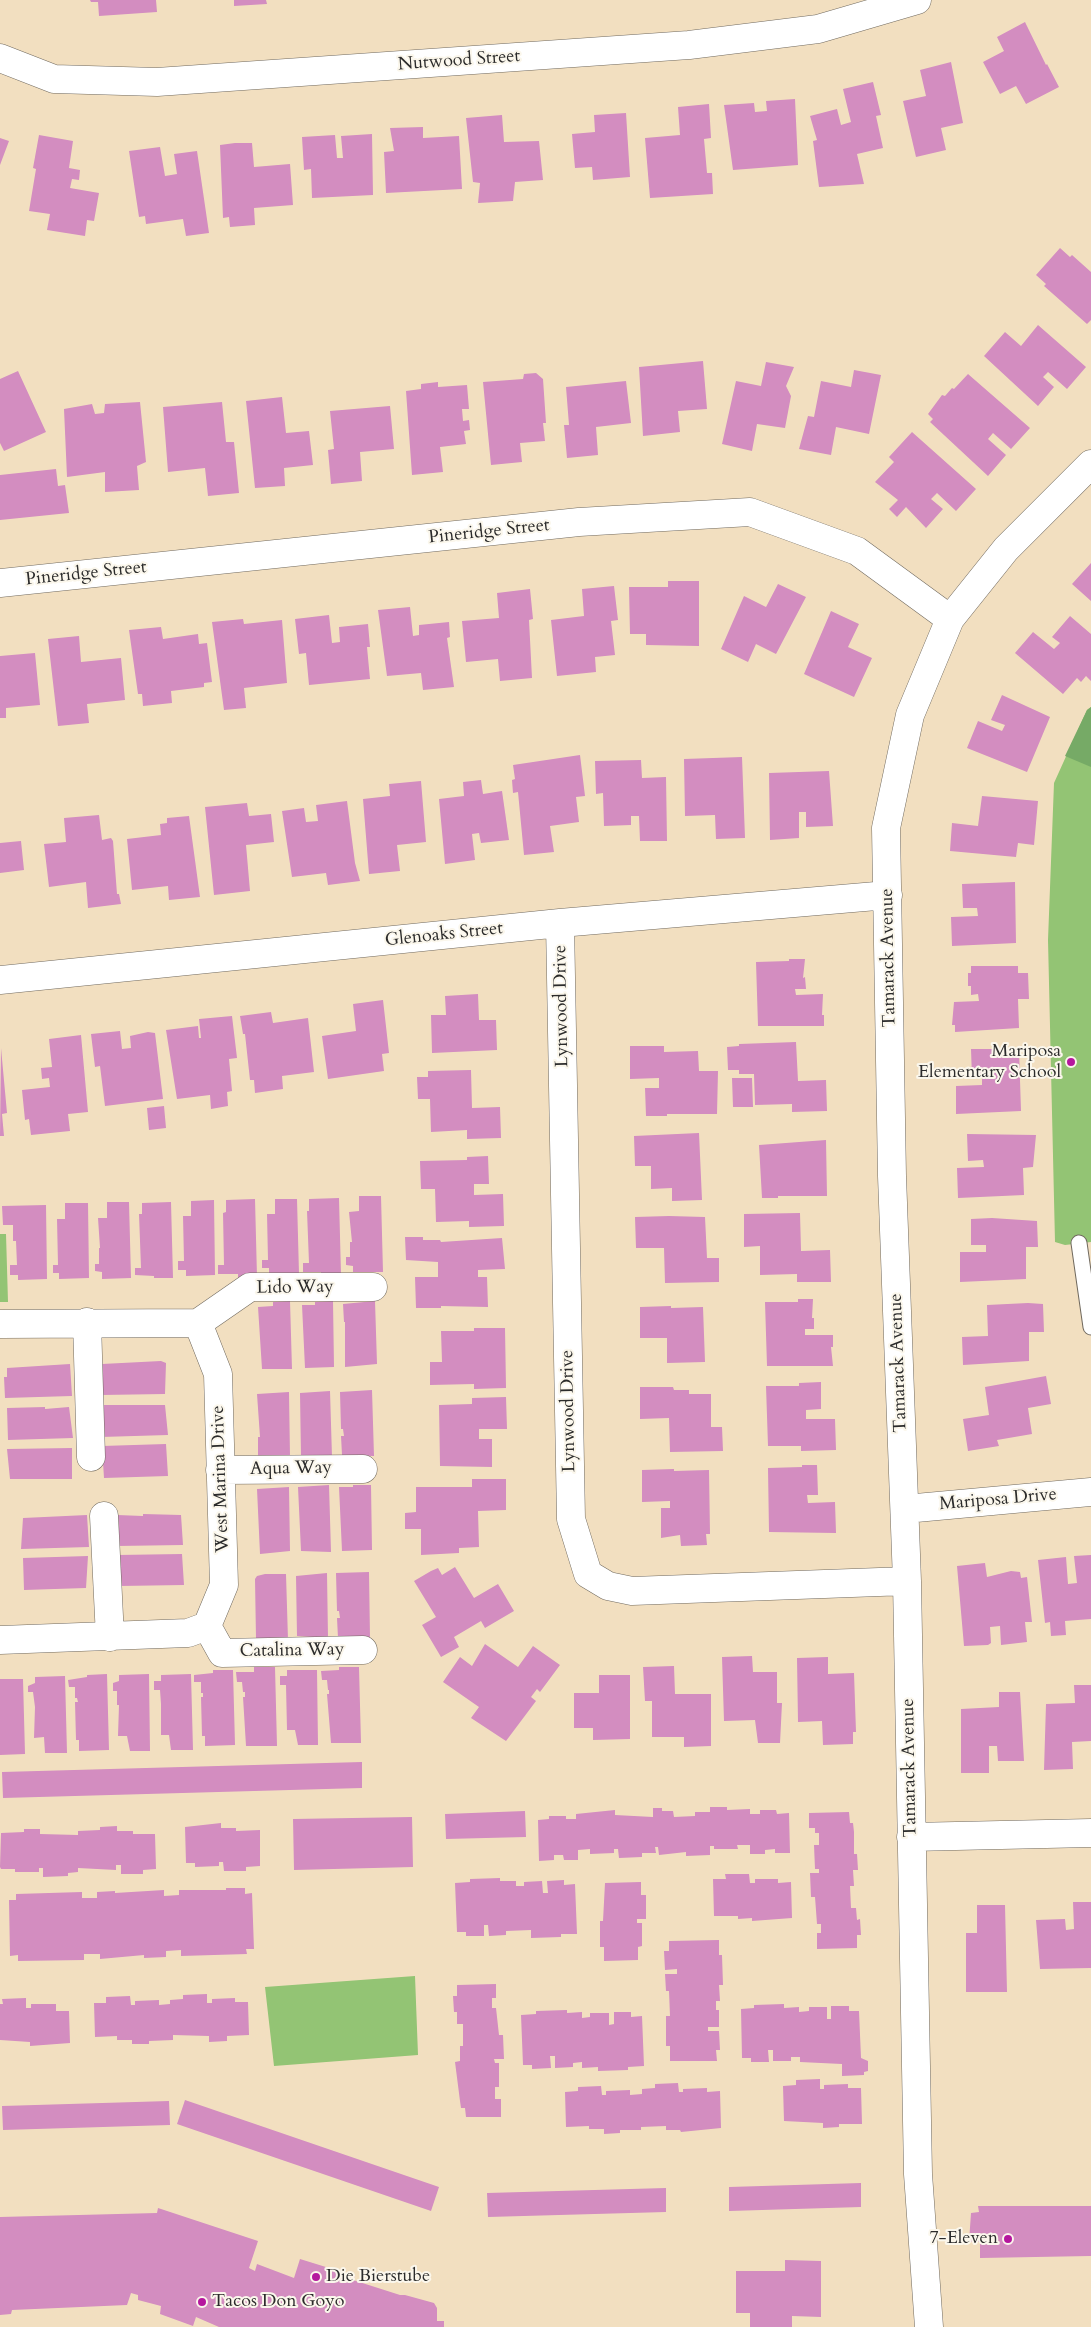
<!DOCTYPE html>
<style>
body{margin:0}
canvas{display:block;background:#f2dfc0}
</style>
<canvas width="1091" height="2327"></canvas>
<script>
const ctx = document.querySelector('canvas').getContext('2d');
ctx.lineJoin = 'round';
function fill(path, color) {
  ctx.fillStyle = color;
  ctx.fill(path, 'evenodd');
}
function strokePath(path, color, width, dash) {
  ctx.strokeStyle = color;
  ctx.lineWidth = width;
  ctx.lineCap = dash ? 'butt' : 'round';
  ctx.setLineDash(dash || []);
  ctx.stroke(path);
}
function label(font, color, halo, rows, align = 'center') {
  ctx.font = font + ' Cardo,serif';
  ctx.lineWidth = 4;
  ctx.setLineDash([]);
  ctx.textBaseline = 'middle';
  ctx.strokeStyle = halo;
  ctx.fillStyle = color;
  for (const [text, x, y, turn = 0] of rows) {
    ctx.save();
    ctx.translate(x, y);
    ctx.rotate((+turn || 0) * Math.PI / 180);
    ctx.textAlign = isNaN(turn) ? turn : align;
    if (halo) ctx.strokeText(text, 0, 0);
    ctx.fillText(text, 0, 0);
    ctx.restore();
  }
}
const green = new Path2D(`
 M1091 707V1242L1065 1245 1055 1242 1048 940 1054 783 1087 710Z
 M0 1234H6L8 1302H0Z
 M415 1976 418 2055 274 2066 265 1987Z`);
const forest = new Path2D(`
 M1091 707V767L1065 756 1087 710Z`);
const building = new Path2D(`
 M90 0H156L157 12 99 16 98 2H91Z
 M234 0H266L267 4 234 6Z
 M1025 22 1046 65 1047 64 1059 87 1026 104 1016 86 1000 94 983 62 1004 51 997 37Z
 M951 62 963 123 941 128 946 150 916 157 903 101 926 96 920 70Z
 M873 82 881 115 876 116 883 148 857 154 864 184 819 187 813 141 817 140 810 116 837 109 841 125 851 122 843 89Z
 M795 99 798 165 733 170 724 105 754 103 755 112 767 111 766 101Z
 M709 104 711 138 704 139 707 173H712L713 194 650 198 645 138 680 135 678 107Z
 M626 113 630 177 593 180 592 167 575 168 572 134 595 132 594 115Z
 M502 115 504 142 539 141 543 180 515 182 513 201 478 203 480 183 473 182 466 118Z
 M423 127V138L459 136 462 189 386 193 384 152 394 151 390 128Z
 M372 134 373 195 312 198 311 169 304 170 302 137 335 135 337 158H343L341 136Z
 M39 135 73 141 69 168 80 170 79 180 72 179 70 188 99 193 94 221 87 220 85 236 47 230 50 214 29 211 36 169 33 168Z
 M0 138 9 141 0 165Z
 M235 143H252L254 167 290 164 293 205 254 208 255 225 230 227 229 217 223 218 220 145Z
 M160 147 165 176 177 174 174 154 197 151 209 233 186 236 183 219 146 224 145 216 139 217 129 151Z
 M1060 248 1070 257 1072 255 1091 272V320L1087 324 1044 286 1046 284 1036 275Z
 M1038 325 1086 367 1067 389 1048 372 1043 377 1054 387 1038 406 984 356 1005 332 1021 346Z
 M703 361 707 409 678 411 680 432 643 436 639 367Z
 M766 362 794 367 786 386 791 396 785 428 757 424 752 451 722 444 736 381 761 386Z
 M854 370 881 375 869 434 836 427 831 455 799 449 808 416 814 417 821 381 851 387Z
 M18 371 46 432 4 451 0 443V379Z
 M536 373 543 379 546 423H543L545 441 520 443 522 462 491 465 483 382 523 379 524 374Z
 M968 374 1030 428 1011 449 993 433 988 439 1006 455 988 476 930 422 933 419 928 414 942 395 945 396 952 388 954 389Z
 M626 381 631 423 596 427 598 455 567 458 564 425H569L566 387Z
 M438 382V387L467 385 469 409H462L463 421 469 420 470 430 464 431 466 444 440 447 443 472 412 475 406 391 421 389V384Z
 M282 397 286 433 309 431 313 465 284 468 285 486 255 488 246 401Z
 M140 402 146 462 137 466 139 490 105 492V472L67 477 64 409 92 404 95 414 104 413 105 404Z
 M222 402 226 442H234L239 493 208 496 205 468 168 472 163 407Z
 M390 406 394 449 360 452 362 481 331 484 328 450 334 449 330 411Z
 M912 432 976 489 956 511 937 493 931 499 943 509 926 528 906 507 897 517 889 509 898 500 875 482 894 462 889 457Z
 M56 469 58 486 65 485 69 513 0 520V475Z
 M1091 563V601L1072 584Z
 M668 581H699V646L646 645V634H630L629 587H668Z
 M778 584 806 597 776 654 756 644 748 662 721 649 744 596 766 607Z
 M614 586 618 620 611 621 615 655 595 657 596 672 557 676 551 620 584 616 582 589Z
 M530 589 533 619 529 620 532 678 500 681 498 659 466 662 462 621 499 618 497 593Z
 M410 607 413 636 419 635V625L449 622 450 637 447 638 454 687 423 690 421 673 387 676 378 610Z
 M831 611 859 624 848 647 872 658 854 697 804 674Z
 M329 615 332 643 340 642 339 627 368 624 370 647H367L370 679 309 685 306 653 299 654 295 619Z
 M1070 616 1091 634V681L1086 676 1081 682 1077 678 1063 694 1015 653 1033 632 1054 649 1060 643 1052 637Z
 M243 619 244 624 282 620 287 683 244 688 246 708 224 710 212 622Z
 M161 627 163 639 198 634 199 644 207 643 212 682 204 683V687L171 691 172 703 143 706 142 694H138L129 630Z
 M79 636 81 662 121 658 125 700 87 704 89 723 58 726 48 639Z
 M35 653 40 705 6 708V718H0V656Z
 M1002 695 1050 717 1027 772 967 748 978 721 1002 731 1005 725 991 720Z
 M580 755 585 796 576 797 579 822 550 826 554 852 524 855 518 792 513 793 512 780 515 779 513 765Z
 M742 757 745 838 716 839 715 815 685 816 684 759Z
 M641 760 642 778 666 777 667 841H640L639 816H631V825L604 826 603 793 596 794 595 761Z
 M829 771 833 826 806 827V812H799V838L770 840 769 773Z
 M481 780 483 794 502 791 509 840 481 843 479 833 472 834 475 860 445 864 439 799 464 796 463 782Z
 M421 781 426 842 397 845 400 871 369 874 363 799 390 796 389 784Z
 M982 796 1038 801 1034 845 1018 843 1016 857 950 851 952 823 978 826Z
 M347 801 355 863 360 881 328 885 326 873 292 877 282 811 304 808 306 822 318 821 316 805Z
 M247 803 249 816 271 814 274 842 246 845 250 891 214 895 205 807Z
 M99 815 102 840 111 838 113 841 117 894H119L121 904 88 908 86 882 49 887 44 844 66 842 64 818Z
 M189 816 200 897 169 900 168 886 132 890 127 839 161 835 160 824 167 823V818Z
 M21 841 24 870 0 873V843Z
 M1015 882 1016 943 952 946 951 917 978 916 977 908H963L962 884Z
 M789 959H805L803 978 805 977 806 989H795L796 995 823 994 822 1015H824V1026H758L756 962 789 961Z
 M971 966H1018V973H1028L1029 999H1018L1019 1028 955 1032V1025H952L954 1002 979 1001 978 994 971 995V986H968V973H971Z
 M478 994 479 1020H496L497 1050 432 1053 431 1015H446L445 996Z
 M383 1000 389 1053 382 1054 384 1071 328 1079 322 1036 356 1031 353 1004Z
 M271 1012 273 1023 308 1018 314 1072 282 1076 283 1089 255 1093 254 1080H250L245 1034H243L240 1016Z
 M232 1016 237 1058 229 1059 232 1091 227 1092 228 1106 211 1109 210 1095 177 1099 166 1030 198 1026 199 1038H201L199 1019Z
 M120 1031 122 1049 131 1048 130 1036 148 1032 155 1033 163 1099 105 1106 100 1066 95 1067 91 1034Z
 M81 1035 88 1112 68 1114 70 1131 31 1135 29 1119 25 1120 22 1090 50 1087 49 1078 42 1079 41 1068 52 1067 49 1039Z
 M796 1042 798 1081 826 1080 827 1111 792 1112V1104L755 1105 754 1074H739V1070H728L727 1047 739 1046V1044Z
 M630 1046H664V1052L698 1051 699 1071H718L717 1114H667V1116H646L645 1088H659V1078L630 1079Z
 M1 1048 7 1113 2 1114 4 1136H0Z
 M971 1049H1019L1021 1111 956 1114V1086L982 1085V1077L972 1078Z
 M471 1070 472 1108 500 1107 501 1138 467 1139V1130L431 1132 430 1099H418L417 1077H428V1071Z
 M732 1078H752L753 1107H733Z
 M164 1106 166 1128 149 1130 147 1108Z
 M699 1133 702 1200 672 1201V1188L651 1189V1166H635L634 1136Z
 M967 1134 1036 1135 1033 1167 1023 1168 1024 1195 958 1198 957 1168 984 1167 983 1160 968 1161Z
 M826 1140 827 1196H778V1198H762L759 1145Z
 M488 1156 489 1184H474V1195L503 1194 504 1226 469 1227V1221L436 1222 435 1189H421L420 1161 467 1160V1157Z
 M359 1196H381L383 1272H353V1266L346 1265V1257H350V1242H352L349 1212 359 1211Z
 M339 1198 341 1275H321V1272H303V1263H309L307 1211H309V1199Z
 M255 1199 257 1277 238 1278V1274H218V1265H224L223 1213 226 1212V1200Z
 M275 1199H297L299 1274H269V1268H262V1260H268L267 1214H275Z
 M214 1200 215 1275 186 1276V1270H178V1261H184L183 1216H191V1201Z
 M107 1202H129L131 1278 102 1279V1272L95 1271V1264H99V1248H100L98 1218H107Z
 M171 1202 173 1278H154V1276L135 1275V1268H141L139 1214H142V1203Z
 M65 1203H88L89 1278 59 1279V1273H53V1265H58L57 1219H65Z
 M46 1205 47 1279 18 1280V1275H10V1265H17L16 1241H13V1225H3L2 1206Z
 M800 1213 801 1251 830 1250 831 1282H797V1274L760 1275V1246L744 1247V1214Z
 M669 1216 705 1217 707 1258H719V1282L665 1283 664 1248H636L635 1217Z
 M992 1218 1037 1221 1038 1247H1026V1279L960 1282V1252H986V1245H971V1219Z
 M405 1237H423V1240H440L441 1242 502 1238 505 1269 478 1270V1277H487L488 1307 441 1306V1308H416L415 1277H438V1262L406 1260Z
 M798 1299H813L812 1318H814V1329H805V1335H833V1347H831L833 1366H767L765 1302H798Z
 M290 1301 292 1369H262L258 1307 273 1306V1302Z
 M333 1301 334 1367 305 1368 302 1305H315V1302Z
 M375 1301 377 1364 345 1367V1322H344L343 1304Z
 M1028 1303 1043 1304 1044 1332H1029V1361L963 1365 962 1337 988 1336 987 1305Z
 M671 1306V1308L703 1307 705 1362 667 1363V1338H640V1307Z
 M474 1328H505L506 1388 474 1389V1384L430 1385V1362H442L441 1331H474Z
 M161 1361 166 1363 165 1394 101 1395 102 1364Z
 M70 1364 72 1396 5 1398 4 1377H7V1368Z
 M1046 1376 1051 1404 1028 1408 1032 1434 997 1440 999 1446 968 1451 963 1419 989 1415 985 1387Z
 M821 1382V1409L806 1410V1419H835L836 1450 801 1451V1446H768L766 1386H799V1383Z
 M640 1387H673L674 1390H689V1394H711V1427H722L723 1451 670 1452 669 1418 640 1419Z
 M372 1390 374 1456 342 1455 341 1436H344L343 1429H341L340 1392Z
 M330 1391 332 1457H301L300 1393Z
 M289 1392 290 1457 258 1456V1437H260L257 1394Z
 M506 1397 507 1429H479V1439H492V1467L440 1466 439 1405 472 1404V1398Z
 M104 1405H165L168 1435 101 1437 100 1420H104Z
 M45 1407V1409L69 1407 73 1438 8 1440 7 1408Z
 M166 1444 168 1476 104 1478 102 1446Z
 M72 1448V1479H10L7 1449Z
 M802 1465H817L818 1495H807L808 1503 835 1502 836 1533 769 1532 768 1468 802 1467Z
 M674 1469V1471L709 1470 710 1534H706L707 1545 681 1546 680 1535 661 1538V1508H670V1501L642 1502V1470Z
 M472 1479H506V1510L478 1511 479 1547 459 1548V1553L421 1555V1529H405V1513L416 1512V1487H472Z
 M329 1485 331 1552 301 1551 298 1487Z
 M353 1485H371L372 1550 342 1551 339 1487H353Z
 M289 1487 290 1551 260 1554 257 1489Z
 M143 1514 181 1515 183 1545 116 1546 117 1515 143 1516Z
 M87 1515 89 1547 21 1549 23 1518Z
 M182 1554 184 1585 119 1586 117 1555Z
 M1091 1555V1619L1065 1621 1066 1635 1051 1636 1050 1622 1045 1623 1038 1560 1066 1557 1068 1584 1077 1583 1074 1556Z
 M88 1556 86 1588 24 1590 23 1558Z
 M985 1563 987 1577 1011 1571 1020 1572 1021 1578 1027 1577 1032 1622H1025L1027 1642 1001 1645 1000 1626 990 1627 991 1643 988 1645 964 1646 957 1566Z
 M455 1567 474 1598 498 1584 514 1611 485 1628 481 1621 454 1637 459 1647 441 1657 422 1625 436 1617 414 1581 431 1571 438 1568 442 1575Z
 M369 1572 370 1638H338L337 1618H340L339 1611H337L336 1573Z
 M327 1573 328 1638 297 1636 296 1576Z
 M265 1574H286L288 1640 256 1639 255 1579 257 1576Z
 M485 1644 518 1667 533 1646 560 1665 540 1692 537 1689 531 1697 536 1701 506 1741 471 1718 479 1707 443 1682 460 1657 472 1666Z
 M752 1656 753 1672H777V1703H782L780 1743H758L755 1720 724 1721 722 1657Z
 M828 1657V1674L854 1673 856 1732H853V1744L823 1745 822 1721 798 1722 797 1658Z
 M674 1666 675 1694H711V1746L684 1747V1737H652V1701H645L643 1667Z
 M254 1667H275L277 1746H246L243 1697H245V1692H243L242 1682H237L236 1672H254Z
 M339 1667H359L361 1743H331L327 1694H329V1690H328L327 1680H322L321 1671 339 1670Z
 M213 1670H233L235 1745 205 1746V1736H202L201 1697H203V1693H201V1682H194V1675L213 1673Z
 M287 1670H317L318 1745H298L295 1730H287L286 1685H280V1676H287Z
 M107 1674 109 1750 79 1751V1740H76L75 1702H78L77 1698H75V1687H69L68 1680 87 1677V1675Z
 M149 1674 150 1751H130L127 1736H118L119 1705H117V1691H113V1683L119 1681V1675Z
 M191 1674 193 1750H171L169 1735H161V1704L160 1690H154V1681H161V1675Z
 M599 1675H630V1739L593 1740V1728H574V1693H599Z
 M65 1676 67 1753H45L44 1737 34 1738 35 1707 33 1692H28V1686L35 1683V1677Z
 M0 1679H23L25 1754 0 1755Z
 M1074 1685H1091V1741L1072 1742 1073 1769 1044 1770 1046 1704 1075 1703Z
 M999 1692H1020L1024 1761H998L997 1746H989V1773H961V1709L999 1707Z
 M362 1762V1788L3 1798 2 1772Z
 M710 1807H727V1810L750 1809V1814H760V1810H776L777 1814 789 1813 790 1853H775V1849L765 1850V1854H750V1845H737L738 1849H714V1846H710V1855L686 1856V1852L659 1855 658 1847H655L656 1853H642V1857L619 1858 618 1849H614V1853L590 1854V1849L578 1850V1860H564L563 1855H554V1860L539 1861 538 1820 549 1819V1816H566V1819H576V1814L615 1810V1815L653 1817V1808H662V1811H673L674 1817 695 1816V1812H710Z
 M525 1811 526 1837 446 1839 445 1814Z
 M849 1812 850 1823H853L854 1832V1854H857L858 1870H853L854 1886H850L851 1908H856L857 1920 860 1919 861 1935H857V1948L817 1949V1933H821V1924H817L815 1897H811L810 1873H819V1869H815L814 1845H819V1833H815V1828H809V1813Z
 M412 1817 413 1867 294 1870 293 1819Z
 M221 1823V1828H236V1831L260 1830V1866L246 1867V1871H224L223 1862H219V1866L195 1867V1863H186L185 1827Z
 M117 1826V1831H133V1834H155L156 1869 143 1870V1874H121V1865H116V1870L78 1868V1872L68 1873V1876L43 1877V1868H39V1872H15V1869H1L0 1867 1 1833 24 1832V1829H40V1834L78 1835V1831L100 1830V1827Z
 M725 1874H749L750 1883H755V1879H778V1883L791 1882 792 1918 752 1921V1918L738 1919V1916H714L713 1879H726Z
 M500 1878V1881H516V1886H524V1882L542 1881 543 1893H548L547 1881 564 1880V1885L575 1884 577 1934H561V1937L531 1938V1930L506 1931V1935L489 1936 488 1925H484V1936H466V1932H457L455 1883 470 1882V1879Z
 M641 1882V1895H646V1919H637V1923H642V1946L638 1947V1960L604 1961V1947H600V1921H603L605 1883Z
 M226 1888H245V1894L252 1893 254 1949H246L247 1954 181 1956V1950L166 1951V1957L144 1958V1955L100 1959V1954H84V1960L18 1961V1955L10 1956 9 1900H16V1894L82 1892V1898H97V1892L115 1891V1893L164 1890V1896L179 1895V1890H226Z
 M1073 1902H1091V1968L1040 1969 1036 1920 1065 1919 1066 1930 1074 1929Z
 M977 1905H1005L1007 1992H966V1933H977Z
 M719 1940V1955H722L723 1985H719L720 2001H716V2010H719V2027H708V2031H719L720 2050H716L717 2061H670V2046H666V2016H670L669 1991H666L665 1974H677V1969L665 1970 664 1951H669V1941Z
 M496 1984V1998H492V2008H496L499 2035H503L504 2059H494L495 2063H499V2087H495V2099H501V2117H466L465 2108H461L460 2101 455 2062 460 2061V2046H463V2024H457V2012H454L453 1996H457V1985Z
 M207 1994V2003H212V1999L235 1998V2002H248L249 2035 227 2036V2041L209 2042V2036L173 2035V2040L149 2041V2044H132V2040H117V2036L95 2037 94 2003H106V1997L130 1996 131 2005H135V2001L159 2000V2005L170 2004V2000L183 1999V1995Z
 M26 1998V2008H31V2004H56V2011H69L70 2043 30 2046V2042L0 2040V2004H3L2 1999Z
 M784 2004V2008L799 2007V2012L809 2011V2007H827V2019H831V2006H849V2011H859L861 2058 868 2061V2071L864 2072V2075L842 2076V2064L800 2062V2057H791V2061H773V2050H768L769 2062H751V2058H742L741 2009 754 2008V2005Z
 M567 2010V2013L582 2012V2018L590 2017V2013H609V2025L614 2024V2012H631V2017L642 2016 644 2066 628 2067V2070L598 2071V2067L582 2068V2062L573 2063V2067L555 2068V2056H550L551 2068 532 2069V2065H523L521 2015 536 2014V2011Z
 M820 2079V2089H824V2085L848 2084V2088H861L862 2124H839V2127L823 2128V2123L784 2121 783 2086 796 2085V2080Z
 M678 2083 679 2092H683V2089L707 2088V2092L720 2091 721 2128 681 2132 680 2130H666V2126L641 2127V2130H620V2133L604 2134V2129H589V2126L566 2127 565 2092 578 2091V2087L601 2086 602 2095H606V2091L630 2090V2095L642 2094V2089L655 2088V2084Z
 M185 2100 439 2187 431 2211 177 2124Z
 M169 2101 170 2125 3 2130 2 2106Z
 M861 2183V2207L729 2211V2187Z
 M666 2188V2212L488 2217 487 2193Z
 M978 2206H1091V2256L980 2258V2242H969L971 2213 979 2212Z
 M158 2208 258 2241 249 2268 255 2271 257 2264 294 2278 300 2259 355 2276 353 2280 400 2295H405L434 2303 437 2308V2321H444V2327H219L196 2317 193 2326 160 2314 161 2306 138 2300V2295L131 2293 127 2305 12 2310 11 2314 0 2315V2217L157 2213Z
 M785 2260 821 2261V2317L792 2316V2327H750V2313H736V2271H785Z`);
const service = new Path2D(`
 M1079 1243 1091 1327`);
const minor = new Path2D(`
 M0 58 54 79 157 82 689 45 818 29 917 0
 M0 583 579 522 750 512 857 551 950 619
 M560 923 571 1519 588 1574 608 1586 632 1591 907 1581
 M0 980 560 923 888 895
 M87 1322 91 1457
 M198 1323 250 1287H373
 M0 1324 198 1323 218 1374 224 1585 207 1626 188 1633 0 1640
 M220 1470 363 1469
 M905 1509 1091 1492
 M104 1516 110 1637
 M207 1626 222 1653 363 1650
 M911 1837 1091 1833
 M929 2327 918 2174 907 1581 892 1176 886 828 910 715 950 619 1006 549 1091 464`);
const markers = [
 [1071,1062,5,"#b5179e"],
 [1008,2239,5,"#b5179e"],
 [316,2277,5,"#b5179e"],
 [202,2302,5,"#b5179e"]
];
const streetNames = [
 ["Nutwood Street",459,61,-4],
 ["Pineridge Street",489,532,-6],
 ["Pineridge Street",86,574,-6],
 ["Glenoaks Street",444,935,-6],
 ["Tamarack Avenue",889,958,-91],
 ["Lynwood Drive",562,1006,-91],
 ["Lido Way",295,1288,-1],
 ["Tamarack Avenue",899,1363,-92],
 ["Lynwood Drive",569,1411,-91],
 ["Aqua Way",291,1469,-1],
 ["West Marina Drive",221,1479,-92],
 ["Mariposa Drive",998,1500,-5],
 ["Catalina Way",292,1651,-1],
 ["Tamarack Avenue",910,1768,-91]
];
const poiNames = [
 ["Mariposa",1061,1052],
 ["Elementary School",1061,1073],
 ["7-Eleven",998,2239],
 ["Die Bierstube",326,2277,"left"],
 ["Tacos Don Goyo",212,2302,"left"]
];
fill(green, '#93c474');
fill(forest, '#76aa66');
fill(building, '#d38dc0');
strokePath(service, '#716a5f', 17);
strokePath(minor, '#716a5f', 29);
strokePath(service, '#fff', 15);
strokePath(minor, '#fff', 28);
for (const [x, y, r, color] of markers) {
  const dot = new Path2D();
  dot.arc(x, y, r, 0, 2 * Math.PI);
  ctx.fillStyle = color;
  ctx.fill(dot);
  strokePath(dot, '#fbf7ec', 2);
}
label('18px', '#2b2b2b', '#fbf7ec', streetNames);
label('18px', '#2b2b2b', '#fbf7ec', poiNames, 'right');
</script>
